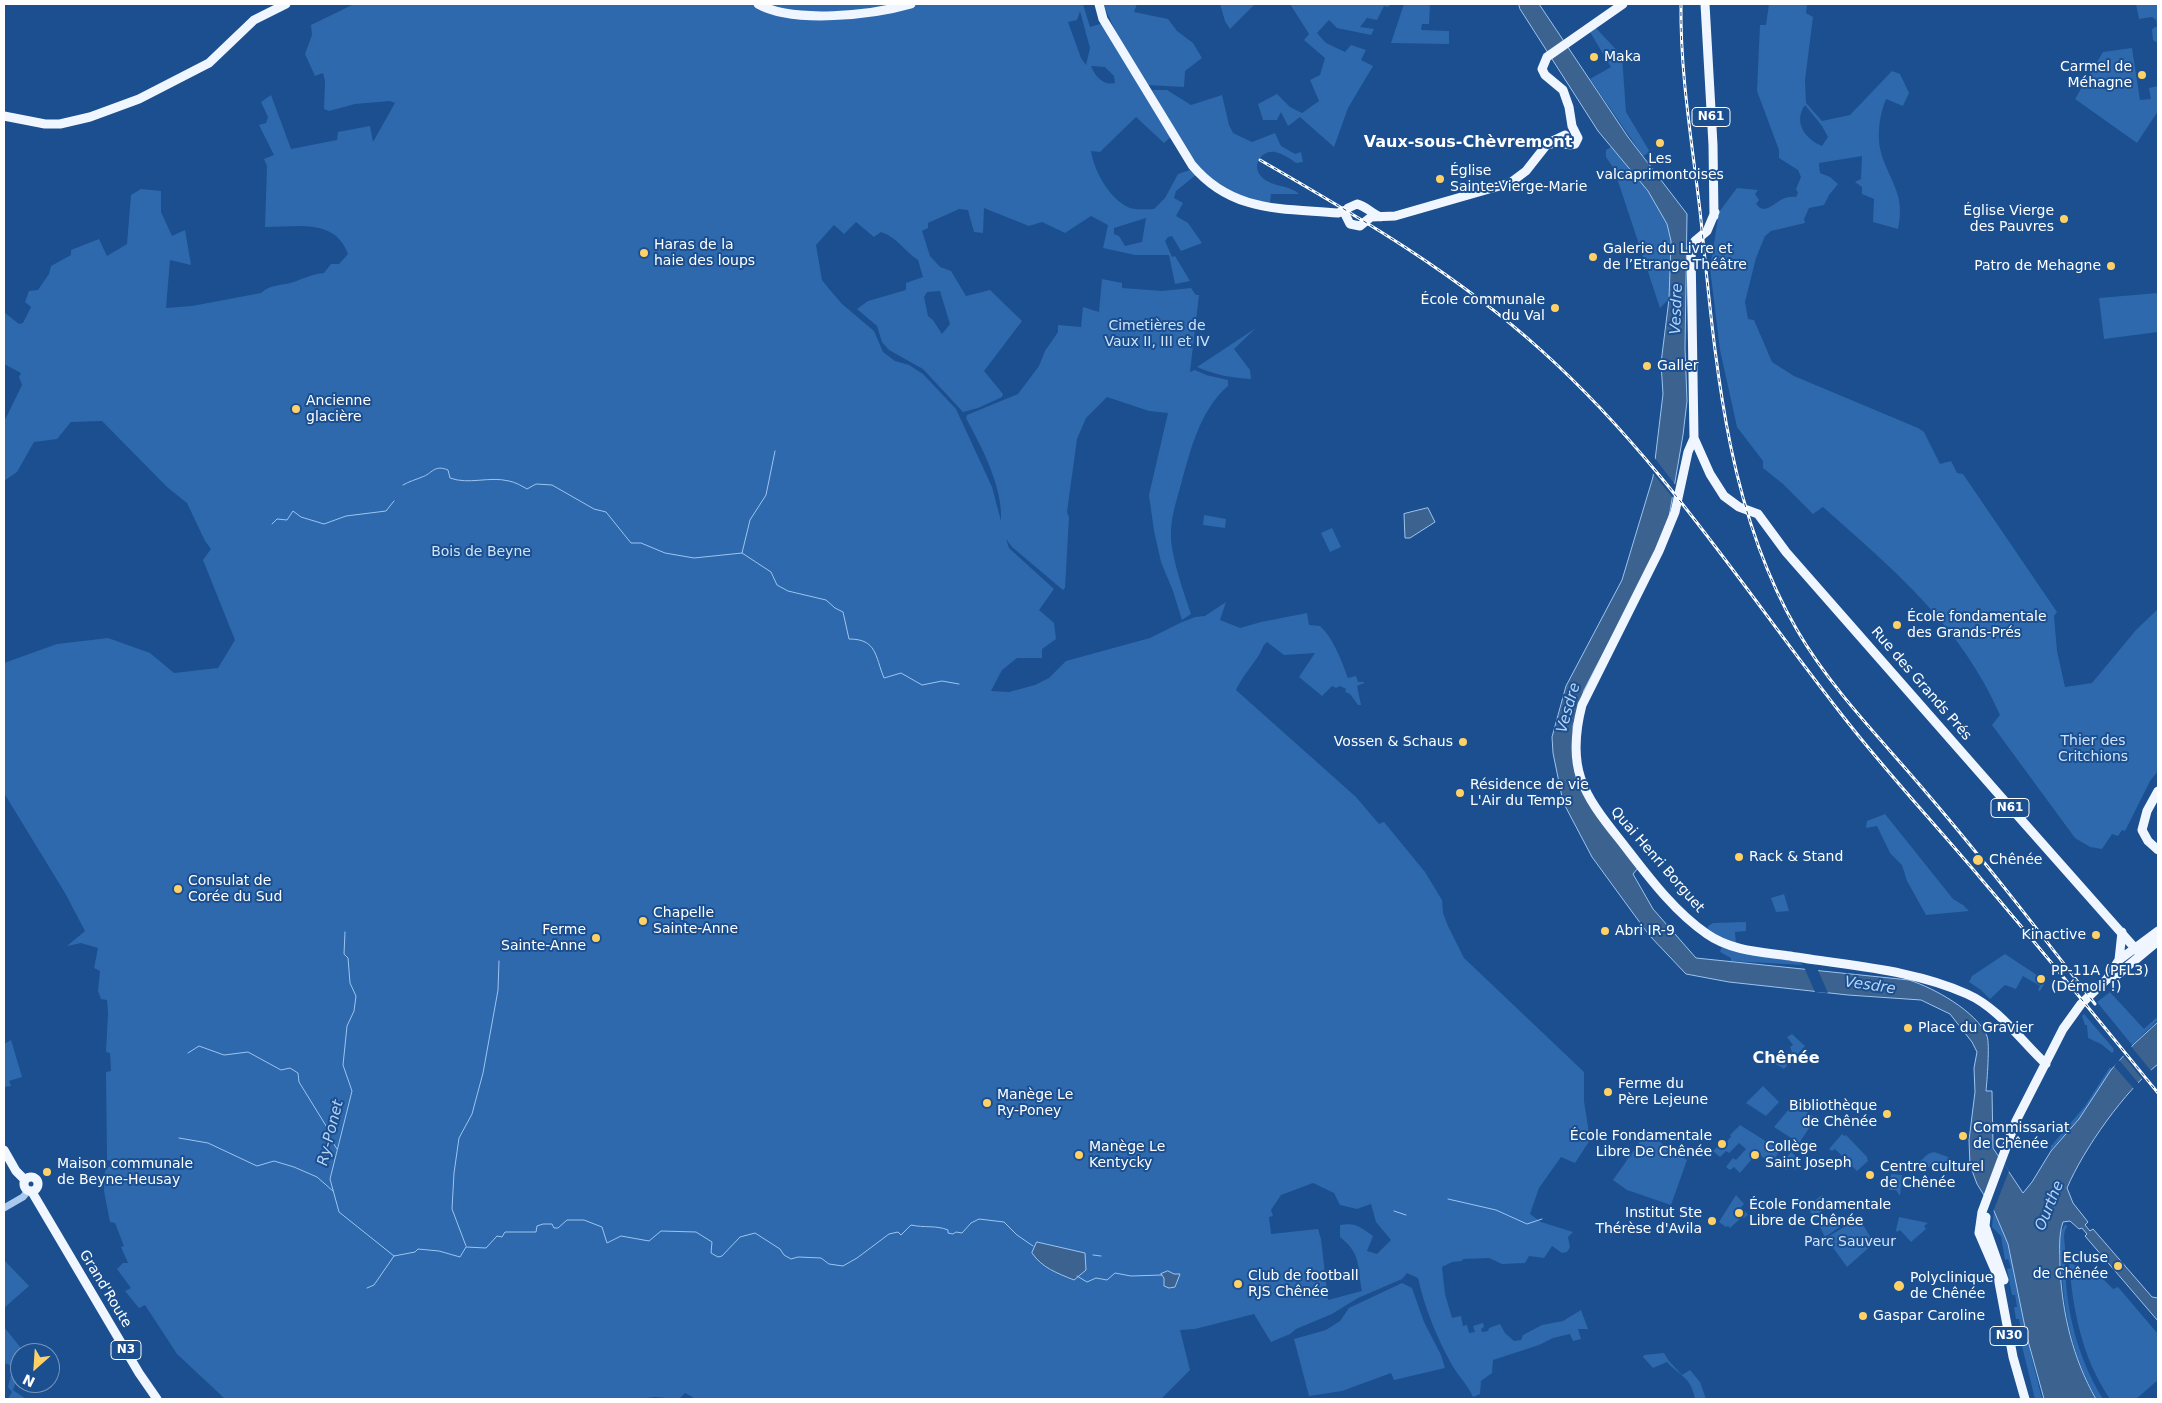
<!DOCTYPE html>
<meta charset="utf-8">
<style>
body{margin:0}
#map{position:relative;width:2162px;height:1403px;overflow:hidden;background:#1b4f8f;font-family:"DejaVu Sans",sans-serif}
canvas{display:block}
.frame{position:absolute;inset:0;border:5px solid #fff;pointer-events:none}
.north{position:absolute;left:10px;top:1343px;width:50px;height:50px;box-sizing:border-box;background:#1b4f8f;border:1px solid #7695bc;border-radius:50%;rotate:206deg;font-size:14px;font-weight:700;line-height:20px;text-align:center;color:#fff}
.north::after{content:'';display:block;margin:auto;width:18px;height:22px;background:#ffd166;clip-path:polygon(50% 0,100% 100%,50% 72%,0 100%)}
</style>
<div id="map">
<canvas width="2162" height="1403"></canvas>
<div class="frame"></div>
<div class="north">N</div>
</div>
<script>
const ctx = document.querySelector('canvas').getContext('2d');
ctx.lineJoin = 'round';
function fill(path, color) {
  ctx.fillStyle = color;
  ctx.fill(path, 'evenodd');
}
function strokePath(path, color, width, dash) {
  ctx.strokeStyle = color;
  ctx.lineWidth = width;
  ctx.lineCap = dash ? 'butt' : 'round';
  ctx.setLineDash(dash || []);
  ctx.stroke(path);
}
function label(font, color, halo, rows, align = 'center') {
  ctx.font = font + ' "DejaVu Sans",sans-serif';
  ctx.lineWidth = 4;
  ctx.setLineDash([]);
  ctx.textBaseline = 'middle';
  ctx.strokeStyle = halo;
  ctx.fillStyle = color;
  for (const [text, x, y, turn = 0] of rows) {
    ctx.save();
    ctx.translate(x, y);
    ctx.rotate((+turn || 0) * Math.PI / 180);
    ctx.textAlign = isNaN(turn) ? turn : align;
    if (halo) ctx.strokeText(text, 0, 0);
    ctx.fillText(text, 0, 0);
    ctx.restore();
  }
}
const green = new Path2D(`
 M354 4H1083L1090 27 1103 23 1173 135 1164 143 1136 117 1100 152 1091 151C1094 171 1110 200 1130 208 1136 210 1146 209 1154 209L1165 198 1178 174 1193 169 1197 174 1176 191 1174 198 1183 203 1176 216 1188 223 1202 243 1181 251 1172 236 1168 237 1165 241 1172 257 1175 256 1190 281 1175 284 1169 255H1135L1103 248 1108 225 1091 216 1065 233 1042 222 1029 226 984 208 983 233 974 232 968 210 959 209 928 223V228L922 231 930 256 940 267 951 271 966 296 990 290 1022 321 984 371 1003 394 1002 397 978 408 963 412 923 369 889 350 882 342 877 326 857 309 868 301 906 290V283L923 277 918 260C904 251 897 237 881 232L874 237 856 222 844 234 834 225 816 245 822 280 830 290 842 304 874 331 883 352 895 361 909 365 923 374 956 409 992 487 1001 521C1003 487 982 448 966 418L967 415 1018 394 1039 366 1045 351 1058 332V325L1081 327 1083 307 1099 312 1102 279 1122 283V288L1162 291 1191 288 1196 295H1199L1190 372 1195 370 1206 375 1228 380V386C1199 411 1190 452 1180 488 1176 502 1171 518 1171 533 1170 554 1184 593 1191 614L1182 620 1173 591 1161 562 1154 531 1149 495 1168 413 1149 411 1107 397 1086 418 1077 439 1067 512 1069 517 1065 588 1063 590 1012 547 1006 539 1009 548 1054 589 1039 610 1054 623 1056 639 1042 649V658H1017L1002 670 991 691 1009 692 1035 685 1049 678 1066 661 1150 638 1180 623 1195 617 1205 616 1226 602 1220 620 1240 628 1261 622 1307 613 1309 625 1320 626C1334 639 1341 660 1348 678L1356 676 1358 682H1364V683L1357 686 1361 705H1358L1350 694 1345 692 1346 689 1340 686 1336 688 1332 686 1322 696 1299 677 1315 653 1284 655 1267 642C1262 646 1262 650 1259 655 1251 667 1242 677 1236 690L1356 797 1379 824 1384 822 1425 872 1442 900 1443 913 1448 926 1464 958 1584 1072V1101L1590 1140 1575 1163 1561 1157 1539 1188 1530 1214 1541 1222 1573 1232 1568 1237 1570 1247 1567 1252 1562 1253 1552 1246 1544 1258 1529 1256 1525 1263 1502 1264 1489 1258 1463 1259 1462 1261 1452 1262 1442 1267 1445 1294 1452 1318 1461 1316 1463 1326 1467 1325 1469 1333 1475 1332 1473 1326 1483 1323 1484 1327 1481 1329 1482 1332 1488 1331 1489 1328 1500 1324 1505 1333 1514 1341 1521 1340 1523 1335 1542 1325 1563 1321 1581 1310 1588 1329H1578L1581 1339 1573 1341 1570 1334 1553 1338 1539 1345 1493 1360 1492 1373 1481 1381 1480 1394 1473 1397C1468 1385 1459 1377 1452 1365 1437 1338 1425 1309 1418 1278L1407 1273 1402 1279 1358 1298 1332 1314 1296 1329 1290 1334 1271 1342 1254 1314 1195 1329 1180 1330 1190 1370 1161 1399H696L685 1393 679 1399 655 1397 638 1399H223L224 1398 177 1354 145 1305 139 1308 125 1291 131 1288 117 1269 123 1263H128L121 1247 124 1246 115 1223 110 1222 104 1191 105 1171 110 1166H119L118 1162 107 1160 106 1072 111 1071 110 1053 106 1052 108 1013 107 1000 101 999 98 991 100 971 94 968 98 948 81 943 67 946 85 931 65 893 4 793V663L57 644 108 638 150 653 174 673 218 668 235 640 203 560 211 549 205 541 187 503 167 487 102 421 71 422 57 439 34 442 17 472 4 481V422L22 385 19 377 21 373 4 364V312L19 324 23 323 31 307 25 302 29 291 38 290 49 274 51 266 71 255V250L99 239 107 256 127 244 131 195 141 189 161 191V212L172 236 185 230 191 265 170 260 166 308 192 306 261 293C271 284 281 286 294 282 304 278 313 274 324 273L331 264H339L348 254C335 218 297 227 265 227L267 166 264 159 274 155 259 125 266 123 268 117 261 102 271 95 291 149 337 140 338 132 370 126 373 142 395 103 390 101 355 104 329 111 324 109 325 81 323 73 315 76 305 54 312 35 311 25ZM1080 11 1090 48 1086 65 1081 58 1068 22 1077 20ZM1091 66 1105 67 1114 76 1115 83C1103 86 1095 76 1091 66ZM1146 218 1142 242 1125 246 1119 236 1114 234V228ZM940 291 950 324 942 334 933 320 928 316 924 297 927 292ZM1313 1183 1334 1193 1340 1205 1357 1209 1371 1204 1376 1222 1391 1240 1377 1254 1367 1251 1373 1236C1361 1227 1355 1222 1340 1225V1237C1362 1254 1357 1267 1362 1291L1328 1300 1321 1239 1318 1229 1271 1234 1269 1217 1273 1216 1271 1210 1281 1195Z
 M1103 4H1137L1134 12 1168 19 1177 31 1193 43 1202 58 1185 71 1184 87 1147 85 1119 39Z
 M1220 4H1255L1230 29 1225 21Z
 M1290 4H1391L1388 7 1384 6 1377 20 1367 18 1360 27 1374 29 1371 35 1337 28 1329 20 1317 33 1326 43 1345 52 1351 45 1366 50 1361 60 1373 66 1348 108 1334 147 1300 117 1288 126 1281 112 1277 120H1263L1258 104 1277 94 1290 107 1302 113 1319 101 1310 80 1320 75 1325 58 1304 40 1309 34Z
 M1404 4H1430L1429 24H1422L1421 30 1449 31V44L1391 43Z
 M1769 4H1807L1806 13 1813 17 1805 80 1806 103 1822 121 1850 115 1892 71 1900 74 1909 93 1903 106 1886 99C1879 116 1876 138 1882 156 1892 185 1905 195 1898 229L1873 222 1874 199 1862 194V187L1855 182 1861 179 1862 156 1819 163 1820 173 1830 177 1838 184 1829 195 1824 205 1809 208 1804 219 1805 223 1771 231 1765 236 1756 258 1745 302 1748 319 1754 320 1772 362 1794 376 1918 428 1924 432 1940 464 1951 461 1957 473 1963 474 2057 612 2054 616 2057 651 2065 687 2092 683 2136 630 2158 609V771L2150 781 2125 831 2122 830 2118 836 2112 834 2102 849 2090 847 2075 838 1992 725 2000 715C1961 626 1894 570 1823 507L1813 514 1783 484 1763 468V461L1737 427 1720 350 1710 268 1719 212 1737 188 1758 190 1755 194 1759 200 1756 204 1760 208 1765 209C1778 205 1780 195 1796 197L1798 193 1796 189 1801 177 1798 170 1779 158V150L1757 91 1760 25H1766ZM1805 105 1822 126 1828 137 1822 146C1805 139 1793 122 1805 105Z
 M2136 4H2158V43L2153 40 2152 29 2157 26 2156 20 2152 17 2139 19Z
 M1596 28 1622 56 1626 112 1650 152 1643 156 1590 79 1611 67 1590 32Z
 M2132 48 2140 100 2151 99 2149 88 2158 86V111L2137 143 2075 99 2103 52Z
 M1152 90H1167L1191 105 1222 95 1229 125 1233 133 1252 142 1275 133 1281 146 1295 154 1301 152 1303 162 1296 163C1290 158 1283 154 1275 152 1262 150 1252 164 1260 175 1270 188 1289 184 1299 194H1271L1270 203C1260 201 1248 201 1239 197 1195 177 1174 130 1152 90Z
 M1611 147C1632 172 1667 206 1671 240 1673 259 1669 280 1669 299L1660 308 1614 169 1606 157V150Z
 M2158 293V332L2104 339 2099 298Z
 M1256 328 1234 349 1250 370 1251 379C1232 378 1215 375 1197 367Z
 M1204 515 1226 519 1225 528 1203 525Z
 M1332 528 1341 547 1330 552 1321 533Z
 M1885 814 1953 899 1963 905 1969 911 1926 915 1907 881 1902 865 1890 853 1877 826 1866 828 1867 821Z
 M1784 894 1789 911 1776 912 1771 898Z
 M1746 922V931L1735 932 1736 944 1708 931V926L1713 923Z
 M1722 946 1754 955 1799 962 1803 965 1731 961V958L1720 952Z
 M2005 954 2046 981 2040 991 2038 990 2040 986 2023 976 2016 989 2005 985 1990 999 1981 990 1969 982 1972 976Z
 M2110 992 2144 1029 2156 1018 2158 1020 2132 1045 2097 1002Z
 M2084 1014 2113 1048 2114 1051 2112 1053 2101 1044 2088 1038 2087 1025H2085L2082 1016Z
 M1792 1034 1805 1046 1784 1069 1774 1063 1792 1052 1790 1047 1793 1045 1787 1037Z
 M11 1040 22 1077 9 1081 11 1086 4 1087V1044Z
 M2110 1067 2112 1069 2079 1119 2050 1151 2051 1146 2085 1106Z
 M1763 1086 1779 1102 1766 1116 1746 1103Z
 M1794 1103 1817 1119H1820L1817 1123 1814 1121 1799 1143 1774 1127Z
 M1740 1125 1780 1150 1772 1163 1774 1166 1757 1153 1740 1173 1734 1167 1730 1170 1726 1167 1733 1158 1736 1160 1746 1149 1739 1143 1729 1153 1726 1151 1720 1157 1713 1151 1722 1142 1724 1144 1731 1137 1730 1135Z
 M1646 1133 1687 1160 1671 1205 1627 1190 1613 1180Z
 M1842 1134 1844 1136 1846 1135 1867 1157 1868 1161 1857 1171 1835 1149 1832 1151 1829 1149Z
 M1791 1152 1801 1161 1795 1170 1789 1166 1786 1170 1780 1166Z
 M1934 1152 1948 1157 1951 1167 1950 1171 1916 1165 1928 1154Z
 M1891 1174 1902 1175 1900 1196 1896 1190H1889Z
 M1736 1195 1744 1204 1741 1207 1749 1216 1747 1215 1744 1218 1742 1217 1730 1228 1728 1226 1726 1227 1719 1222Z
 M1822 1195 1829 1206 1821 1211 1823 1216 1816 1220 1807 1207Z
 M1994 1211 2008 1244 2031 1355 2042 1399H2035L2018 1330 2021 1329 2019 1319H2016L2014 1307H2017L2015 1295H2012L2007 1269 2011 1268 2008 1259 2005 1260 2001 1236 1992 1227Z
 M1899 1217 1928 1223 1924 1226 1926 1229 1911 1242 1900 1230 1897 1232 1896 1230Z
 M1836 1218 1841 1226 1825 1237 1818 1223 1825 1219 1828 1223Z
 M1859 1218 1874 1243 1847 1267 1826 1238Z
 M2066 1224 2067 1227C2062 1234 2065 1240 2065 1249 2064 1302 2075 1354 2103 1399H2097C2072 1357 2063 1309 2061 1260 2060 1248 2057 1233 2066 1224Z
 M4 1260 29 1286 4 1308Z
 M2069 1262 2092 1275 2097 1273 2113 1289 2118 1287 2158 1334V1380L2136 1399H2110C2082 1358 2073 1311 2069 1262Z
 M1402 1283 1412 1288 1424 1322 1441 1355 1445 1368 1394 1380 1391 1373 1342 1391 1309 1396 1294 1339 1326 1330 1340 1321 1349 1308Z
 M4 1327 25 1353H20V1371L13 1390 26 1399H8L12 1392 8 1387 13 1366 4 1363Z
 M1664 1353 1669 1361 1682 1375 1690 1370 1700 1382 1706 1399H1695C1691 1377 1681 1377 1667 1362L1653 1368 1643 1357 1644 1355Z`);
const water = new Path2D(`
 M1519 4H1539L1628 137 1687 214 1685 348 1687 401 1683 435 1669 517 1654 556 1584 690 1573 726 1575 771 1638 868 1633 874 1653 909 1696 958 1909 980C1934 988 1976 1011 1987 1036 1990 1044 1987 1081 1986 1091H1992L1993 1148 2023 1193 2032 1182 2051 1151 2079 1119 2111 1070 2134 1044 2158 1022V1064C2125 1091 2084 1148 2067 1188L2073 1203 2088 1222 2085 1225 2090 1231 2093 1229 2152 1297 2158 1298V1321L2085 1236 2087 1234 2082 1228 2079 1229 2070 1221 2063 1222C2058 1237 2060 1251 2060 1267 2062 1313 2073 1359 2096 1399H2044L2027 1337 2008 1244 1994 1211 1977 1184 1970 1165 1969 1140 1975 1092 1974 1068 1977 1052 1972 1042 1950 1014 1921 1000 1848 995 1729 982 1686 974 1649 935 1592 857 1563 802 1553 753 1552 737 1566 686 1622 580 1653 477 1663 394 1661 363 1669 299 1671 241 1667 224 1648 191 1598 131 1520 9Z
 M1428 508 1435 522 1410 538H1405L1404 514Z
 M1037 1242 1085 1253 1086 1270 1074 1280C1057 1273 1042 1268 1032 1253Z
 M1168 1271 1174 1274H1180L1175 1287 1169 1288 1164 1286V1278L1161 1274Z`);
const pier = new Path2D(`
 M1653 456 1677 487 1674 499 1651 471Z
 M1804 967 1817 968 1828 993 1815 992Z
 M2130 1045 2152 1072 2144 1081 2122 1054Z
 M2119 1060 2140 1085 2135 1090 2114 1066Z
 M1999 1156 2009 1171 1993 1212 1983 1198Z`);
const stream = new Path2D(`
 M403 485C410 481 415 480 422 477 432 474 434 464 448 470L450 478C469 485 489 476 509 481 515 482 522 486 527 489L536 484 552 485 594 509 606 512 631 543H641L665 553 694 558 742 553 771 572 777 585 788 591 826 600 835 608 843 612 849 639C877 639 875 656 884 678L901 673 922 685 942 681 959 684
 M272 524 277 519 287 520 293 511 301 517 324 524 346 516 386 511 394 501
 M742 553 750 520 766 495 775 451
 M345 932 344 954 348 958 350 983 356 996 354 1011 347 1026 343 1065 352 1091 330 1179 339 1212 394 1256 415 1252 418 1249 439 1251 460 1257 466 1247 486 1248 497 1236 502 1237 505 1232H536L537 1226 543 1224H552L554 1228H558L567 1220H584L602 1227 607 1243 621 1236 649 1241 661 1231 696 1232 712 1242 711 1253 718 1257 722 1256 740 1237 755 1233 780 1249 784 1255 791 1259 798 1257 821 1258 829 1264 843 1266 857 1258 889 1234 898 1232 901 1235 911 1225C924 1228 936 1225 948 1230V1233L953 1234 956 1232 962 1233 971 1223 979 1219 1004 1222 1017 1235 1033 1246
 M188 1053 199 1046 224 1055 248 1052 281 1070 290 1068 298 1073 299 1082 328 1129 330 1138 337 1149
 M179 1138 208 1143 257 1166 274 1161 294 1167 317 1177 333 1191
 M1448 1199 1496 1210 1527 1224 1542 1219
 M1394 1211 1406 1215
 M466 1246 452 1209 454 1173 459 1138 472 1114 483 1073 498 990 499 961
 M1093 1255 1101 1256
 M1077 1276 1087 1282 1096 1278 1107 1280 1115 1273 1131 1276 1162 1275
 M367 1288 374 1285 394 1256`);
const minor = new Path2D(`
 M4 1208 23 1197 28 1191`);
const major = new Path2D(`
 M758 4C793 24 873 15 911 4
 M1099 4 1103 19 1192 165C1232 213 1282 208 1338 213L1346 210
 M1705 4 1713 145 1714 216
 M4 116 45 124H60L90 117 139 99 209 63 254 20 286 4
 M1551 144C1560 141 1568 147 1575 144L1578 138 1572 126 1569 107 1563 90 1545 75 1542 69 1547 57 1623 4
 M1715 212 1707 231 1695 241 1691 249 1694 438 1688 452 1675 512 1659 551 1582 705C1566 767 1582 793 1620 840 1645 872 1672 910 1707 934 1731 951 1762 952 1790 956 1849 966 1912 969 1967 994 1999 1008 2021 1041 2046 1064
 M1381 217C1372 214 1366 206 1357 204L1348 208 1345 214 1350 224 1360 226 1371 217 1395 216 1510 183 1526 171 1548 143 1565 135
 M1694 438 1710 474 1724 496 1739 507 1758 514 1786 552 2002 798 2141 955
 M2158 791 2147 811 2142 830 2148 841 2158 850
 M2119 960 2122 932
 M2108 979 2117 975 2158 941
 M4 1150 16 1171 25 1180
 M24 1184a7 7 0 1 1 14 0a7 7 0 1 1-14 0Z
 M32 1192 139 1373 157 1399
 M1986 1217 1985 1226 2004 1280
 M2025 1399 2013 1357 1998 1277 1979 1233 1982 1212 2016 1121 2063 1029 2081 1004 2107 979 2119 960 2158 931`);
const rail = new Path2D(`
 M1681 4C1680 73 1692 142 1700 211 1715 352 1724 504 1797 630 1833 692 1885 743 1930 797 1987 864 2041 934 2095 1004
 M1260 160C1359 217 1457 274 1542 351 1660 457 1745 591 1842 715 1886 772 1936 825 1982 880 2042 950 2100 1022 2158 1093`);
const markers = [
 [1594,57,5,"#ffd166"],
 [2142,75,5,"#ffd166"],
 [1660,143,5,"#ffd166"],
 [1440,179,5,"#ffd166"],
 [2064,219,5,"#ffd166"],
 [644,253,5,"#ffd166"],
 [1593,257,5,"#ffd166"],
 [2111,266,5,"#ffd166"],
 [1555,308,5,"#ffd166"],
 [1647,366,5,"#ffd166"],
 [296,409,5,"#ffd166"],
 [1897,625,5,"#ffd166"],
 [1463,742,5,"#ffd166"],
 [1460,793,5,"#ffd166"],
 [1739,857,5,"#ffd166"],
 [1978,860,6,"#ffd166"],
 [178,889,5,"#ffd166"],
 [643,921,5,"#ffd166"],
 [1605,931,5,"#ffd166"],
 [2096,935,5,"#ffd166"],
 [596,938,5,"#ffd166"],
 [2041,979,5,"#ffd166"],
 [1908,1028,5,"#ffd166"],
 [1608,1092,5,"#ffd166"],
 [987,1103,5,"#ffd166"],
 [1887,1114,5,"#ffd166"],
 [1963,1136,5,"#ffd166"],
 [1722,1144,5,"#ffd166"],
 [1079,1155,5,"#ffd166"],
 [1755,1155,5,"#ffd166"],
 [47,1172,5,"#ffd166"],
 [1870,1175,5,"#ffd166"],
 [1739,1213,5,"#ffd166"],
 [1712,1221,5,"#ffd166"],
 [2118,1266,5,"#ffd166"],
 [1238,1284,5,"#ffd166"],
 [1899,1286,6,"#ffd166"],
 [1863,1316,5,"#ffd166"]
];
const shields = [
 [1711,117,38],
 [2010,808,38],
 [2009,1336,38],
 [126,1350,30]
];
const shieldNames = [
 ["N61",1711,117],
 ["N61",2010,808],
 ["N30",2009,1336],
 ["N3",126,1350]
];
const poiNames = [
 ["Maka",1604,57],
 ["Carmel de",2132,67,"right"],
 ["Méhagne",2132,83,"right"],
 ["Les",1660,159,"center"],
 ["valcaprimontoises",1660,175,"center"],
 ["Église",1450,171],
 ["Sainte-Vierge-Marie",1450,187],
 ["Église Vierge",2054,211,"right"],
 ["des Pauvres",2054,227,"right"],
 ["Haras de la",654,245],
 ["haie des loups",654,261],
 ["Galerie du Livre et",1603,249],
 ["de l’Etrange Théâtre",1603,265],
 ["Patro de Mehagne",2101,266,"right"],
 ["École communale",1545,300,"right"],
 ["du Val",1545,316,"right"],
 ["Galler",1657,366],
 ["Ancienne",306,401],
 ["glacière",306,417],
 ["École fondamentale",1907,617],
 ["des Grands-Prés",1907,633],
 ["Vossen & Schaus",1453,742,"right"],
 ["Résidence de vie",1470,785],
 ["L'Air du Temps",1470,801],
 ["Rack & Stand",1749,857],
 ["Chênée",1989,860],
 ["Consulat de",188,881],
 ["Corée du Sud",188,897],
 ["Chapelle",653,913],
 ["Sainte-Anne",653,929],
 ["Ferme",586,930,"right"],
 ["Sainte-Anne",586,946,"right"],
 ["Abri IR-9",1615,931],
 ["Kinactive",2086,935,"right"],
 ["PP-11A (PFL3)",2051,971],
 ["(Démoli !)",2051,987],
 ["Place du Gravier",1918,1028],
 ["Ferme du",1618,1084],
 ["Père Lejeune",1618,1100],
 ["Manège Le",997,1095],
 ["Ry-Poney",997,1111],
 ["Bibliothèque",1877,1106,"right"],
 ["de Chênée",1877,1122,"right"],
 ["Commissariat",1973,1128],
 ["de Chênée",1973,1144],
 ["École Fondamentale",1712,1136,"right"],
 ["Libre De Chênée",1712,1152,"right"],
 ["Manège Le",1089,1147],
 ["Kentycky",1089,1163],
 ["Collège",1765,1147],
 ["Saint Joseph",1765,1163],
 ["Maison communale",57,1164],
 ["de Beyne-Heusay",57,1180],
 ["Centre culturel",1880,1167],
 ["de Chênée",1880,1183],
 ["École Fondamentale",1749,1205],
 ["Libre de Chênée",1749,1221],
 ["Institut Ste",1702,1213,"right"],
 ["Thérèse d'Avila",1702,1229,"right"],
 ["Ecluse",2108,1258,"right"],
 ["de Chênée",2108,1274,"right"],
 ["Club de football",1248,1276],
 ["RJS Chênée",1248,1292],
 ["Polyclinique",1910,1278],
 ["de Chênée",1910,1294],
 ["Gaspar Caroline",1873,1316]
];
const parkNames = [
 ["Cimetières de",1157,326],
 ["Vaux II, III et IV",1157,342],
 ["Bois de Beyne",481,552],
 ["Thier des",2093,741],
 ["Critchions",2093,757],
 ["Parc Sauveur",1850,1242]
];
const streetNames = [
 ["Rue des Grands Prés",1921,684,49],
 ["Quai Henri Borguet",1657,860,49],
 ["Grand'Route",105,1289,59]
];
const waterNames = [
 ["Vesdre",1677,309,-88],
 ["Vesdre",1569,708,-74],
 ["Vesdre",1870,986,8],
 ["Ry-Ponet",331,1133,-76],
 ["Ourthe",2050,1206,-68]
];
const quarterNames = [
 ["Vaux-sous-Chèvremont",1468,143],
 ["Chênée",1786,1059]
];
fill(green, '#2e69ad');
fill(water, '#3c6290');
strokePath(water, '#9cc4f0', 1);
fill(pier, '#1b4f8f');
strokePath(stream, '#9cc4f0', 1);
strokePath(minor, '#a9c9ee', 7);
strokePath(major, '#f0f6ff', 9);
strokePath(rail, '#fff', 3);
strokePath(rail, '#1b4f8f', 1, [4]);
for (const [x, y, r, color] of markers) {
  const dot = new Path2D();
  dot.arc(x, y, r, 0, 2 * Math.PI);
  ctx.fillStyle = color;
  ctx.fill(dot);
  strokePath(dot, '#1b4f8f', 2);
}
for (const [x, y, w] of shields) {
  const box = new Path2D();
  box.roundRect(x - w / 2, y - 9.5, w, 19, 4);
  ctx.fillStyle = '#1b4f8f';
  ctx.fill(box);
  strokePath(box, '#fff', 1);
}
label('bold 12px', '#fff', null, shieldNames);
label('14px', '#fff', '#1b4f8f', poiNames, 'left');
label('14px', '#cfe3fa', '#1b4f8f', parkNames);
label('14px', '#fff', '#1b4f8f', streetNames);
label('italic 15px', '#b5d3f5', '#1b4f8f', waterNames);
label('bold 16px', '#fff', '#1b4f8f', quarterNames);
</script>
